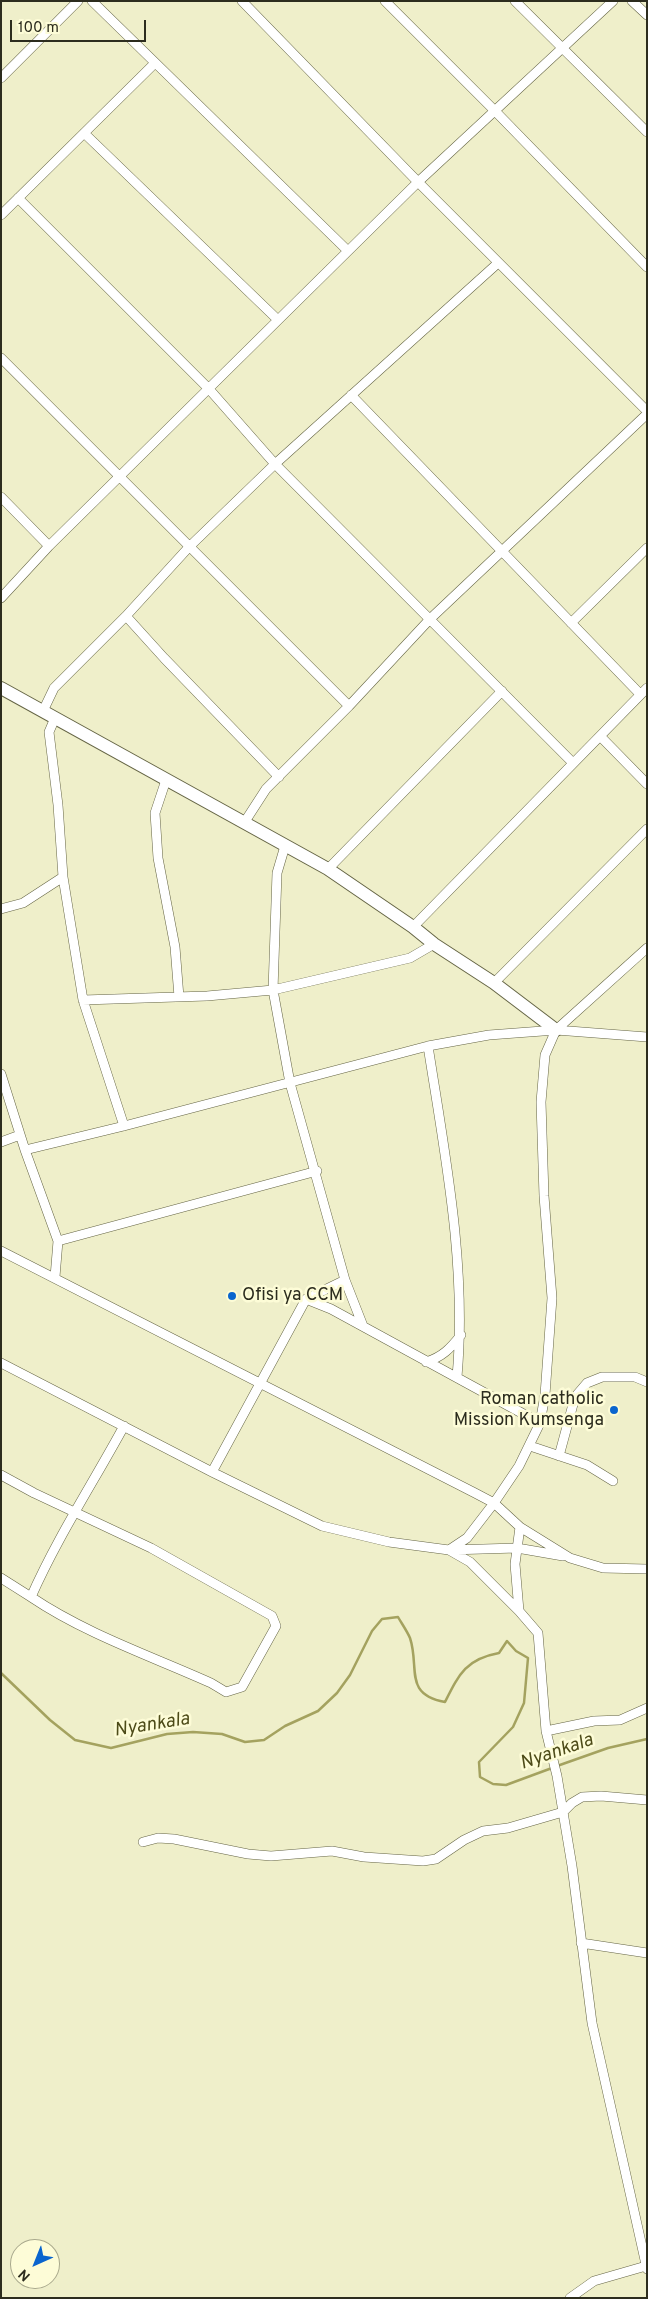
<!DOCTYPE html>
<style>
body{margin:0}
#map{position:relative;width:648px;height:2299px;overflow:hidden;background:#efefca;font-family:Overpass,sans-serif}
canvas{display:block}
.frame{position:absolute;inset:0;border:2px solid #2c2c1e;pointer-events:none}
.north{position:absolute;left:10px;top:2239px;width:50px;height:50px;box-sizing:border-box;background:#fdfcd7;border:1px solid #a9a98d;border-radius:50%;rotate:224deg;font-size:14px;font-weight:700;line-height:20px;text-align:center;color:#2c2c1e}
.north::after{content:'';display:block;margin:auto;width:18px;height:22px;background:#0a65ce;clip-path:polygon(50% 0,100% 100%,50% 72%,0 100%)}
.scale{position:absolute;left:10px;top:20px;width:136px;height:22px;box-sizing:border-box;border:2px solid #2c2c1e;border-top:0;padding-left:6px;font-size:15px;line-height:18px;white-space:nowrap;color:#2c2c1e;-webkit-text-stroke:4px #fdfcd7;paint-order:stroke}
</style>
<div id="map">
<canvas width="648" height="2299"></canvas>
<div class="frame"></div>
<div class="north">N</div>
<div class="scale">100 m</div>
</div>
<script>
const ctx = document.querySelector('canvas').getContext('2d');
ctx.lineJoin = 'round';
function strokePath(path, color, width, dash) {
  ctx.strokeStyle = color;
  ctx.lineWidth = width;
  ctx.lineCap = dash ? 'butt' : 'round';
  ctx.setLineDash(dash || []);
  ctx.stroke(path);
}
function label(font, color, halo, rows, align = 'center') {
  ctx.font = font + ' Overpass,sans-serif';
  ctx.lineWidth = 5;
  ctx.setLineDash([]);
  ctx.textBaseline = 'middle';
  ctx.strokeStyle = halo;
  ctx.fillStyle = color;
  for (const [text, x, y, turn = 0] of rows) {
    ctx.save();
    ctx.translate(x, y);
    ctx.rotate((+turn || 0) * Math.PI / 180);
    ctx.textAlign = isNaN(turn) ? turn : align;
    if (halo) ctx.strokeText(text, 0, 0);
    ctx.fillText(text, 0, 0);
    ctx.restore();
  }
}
const stream = new Path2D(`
 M1 1673 50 1720 75 1740 111 1748 167 1734 193 1732 222 1734 245 1742 264 1740 285 1726 318 1711 337 1693 350 1675 372 1631 382 1619 398 1617C402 1624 407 1631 410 1638 420 1668 403 1694 445 1702 459 1674 466 1659 499 1653L507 1641 516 1651 528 1658 524 1703 513 1727 479 1762 480 1777 493 1784 506 1785 552 1768
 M557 1766 608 1748 647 1739`);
const street = new Path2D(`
 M92 1 348 251
 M242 1 418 182 647 411
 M385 1 495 111 647 267
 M515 1 647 132
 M632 1 647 15
 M1 78 78 1
 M84 133 278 320
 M18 198 209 389 275 464 573 763
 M1 215 155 63
 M1 358 349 706
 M351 395 640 694
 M1 497 49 546
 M1 598 49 546 418 182 613 1
 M126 616 164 658 279 777
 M571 623 647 548
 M43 711 54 688 126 616 189 547 275 464 498 263
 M55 718 49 732 58 805 63 877 83 1000 124 1126
 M600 736 647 784
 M166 780 155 813 158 858 175 947 179 997
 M244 823 266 789 349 706 430 619 647 414
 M285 846 277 873 273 990 290 1083 345 1280 363 1326
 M328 869 502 691
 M1 909 23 903 63 877
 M413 927 647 688
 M494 983 647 829
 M83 1000 207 996 273 990 410 958 434 944
 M428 1046C445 1155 467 1266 457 1377
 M1 1074 25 1150 58 1241 55 1277
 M1 1142 20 1135
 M25 1150 124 1126 428 1046 489 1035 556 1030 647 1037
 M58 1241 317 1171
 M1 1251 475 1493 494 1503 520 1527 570 1558 603 1568 647 1569
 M306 1299 331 1309 540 1423
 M426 1362C442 1357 450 1349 461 1335
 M1 1363 212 1472 322 1526 389 1542 449 1550 470 1562 519 1611
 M530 1446 587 1465 613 1481
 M559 1456 575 1397 587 1383 602 1377H635L647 1382
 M212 1472 306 1299 345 1280
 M1 1475 34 1493 151 1548 272 1616 276 1626 242 1687 226 1692 211 1683C151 1656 86 1634 31 1597 57 1538 93 1483 124 1426
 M520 1527 515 1564 519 1611 538 1633 546 1731 557 1776 572 1866 592 2023 647 2269
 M449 1550 467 1538 494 1503 519 1466 540 1423 545 1395 552 1298 544 1196 541 1102 545 1055 556 1030 647 948
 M449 1550 517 1548 563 1556
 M1 1578 31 1597
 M546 1731 594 1721 620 1720 647 1708
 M143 1842 158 1838 174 1839 248 1854 271 1856 332 1851 364 1857 423 1861 436 1859 464 1840 483 1831 508 1828 563 1812 572 1803 582 1797 601 1796 647 1800
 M581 1943 647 1953
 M570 2298 594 2281 646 2266`);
const secondary = new Path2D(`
 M1 688 328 869 413 927 434 944 494 983 556 1030`);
const markers = [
 [232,1296,5,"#0a65ce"],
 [614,1410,5,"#0a65ce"]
];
const poiNames = [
 ["Ofisi ya CCM",242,1296],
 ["Roman catholic",604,1400,"right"],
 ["Mission Kumsenga",604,1421,"right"]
];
const waterNames = [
 ["Nyankala",152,1726,-9],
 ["Nyankala",557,1753,-19]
];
strokePath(stream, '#a4a25f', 2.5);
strokePath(street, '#656545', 10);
strokePath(secondary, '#656545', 14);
strokePath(street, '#fff', 9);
strokePath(secondary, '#fff', 12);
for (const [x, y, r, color] of markers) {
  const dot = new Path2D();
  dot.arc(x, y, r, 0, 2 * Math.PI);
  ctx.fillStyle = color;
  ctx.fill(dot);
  strokePath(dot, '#fdfcd7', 2);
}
label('18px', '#2c2c1e', '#fdfcd7', poiNames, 'left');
label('italic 19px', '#4d4b18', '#fdfcd7', waterNames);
</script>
